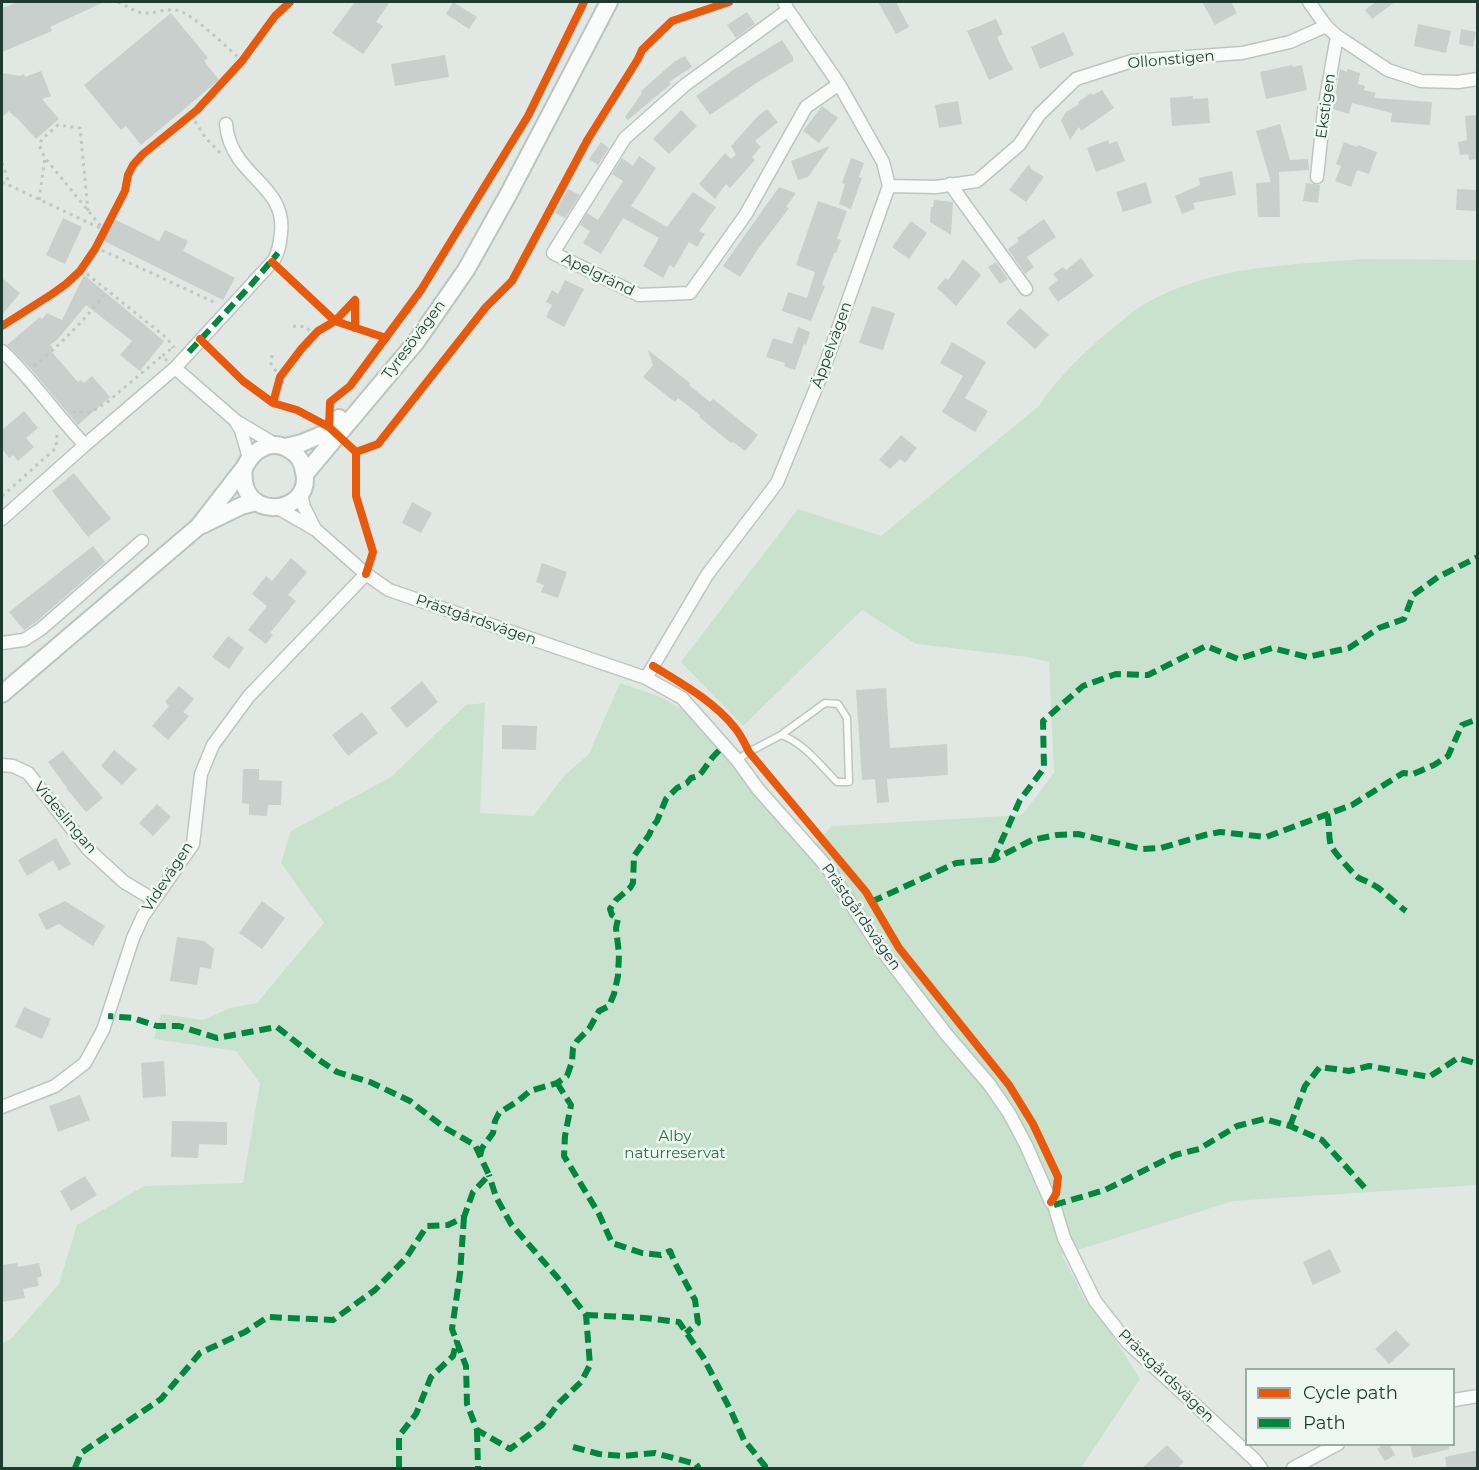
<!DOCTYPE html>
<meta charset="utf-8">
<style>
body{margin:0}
#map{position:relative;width:1479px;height:1470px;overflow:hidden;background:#e1e8e4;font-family:Montserrat,sans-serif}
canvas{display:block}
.frame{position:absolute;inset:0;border:3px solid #1e3b31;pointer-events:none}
.legend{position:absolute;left:1245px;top:1368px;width:210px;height:78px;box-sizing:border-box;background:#eef7f2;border:2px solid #9baca5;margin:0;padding:8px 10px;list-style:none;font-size:18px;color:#1e3b31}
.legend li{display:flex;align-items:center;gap:12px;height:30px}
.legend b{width:30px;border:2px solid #9baca5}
</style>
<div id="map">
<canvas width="1479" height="1470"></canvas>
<div class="frame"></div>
<ul class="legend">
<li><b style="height:8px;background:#e8590c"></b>Cycle path</li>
<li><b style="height:8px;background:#00873e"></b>Path</li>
</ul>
</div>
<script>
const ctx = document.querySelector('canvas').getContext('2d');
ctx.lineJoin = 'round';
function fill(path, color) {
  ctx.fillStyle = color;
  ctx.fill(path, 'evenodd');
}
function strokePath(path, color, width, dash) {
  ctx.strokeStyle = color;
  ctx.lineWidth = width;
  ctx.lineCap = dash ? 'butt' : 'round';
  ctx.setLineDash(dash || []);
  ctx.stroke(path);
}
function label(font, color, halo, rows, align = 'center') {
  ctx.font = font + ' Montserrat,sans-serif';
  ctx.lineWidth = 5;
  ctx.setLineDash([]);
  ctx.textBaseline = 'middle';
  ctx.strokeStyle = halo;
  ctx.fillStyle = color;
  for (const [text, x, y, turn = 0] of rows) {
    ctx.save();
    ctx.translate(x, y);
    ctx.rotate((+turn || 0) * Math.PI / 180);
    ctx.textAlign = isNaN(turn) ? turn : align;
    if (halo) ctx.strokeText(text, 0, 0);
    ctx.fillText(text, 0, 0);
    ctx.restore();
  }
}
const green = new Path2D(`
 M1365 259 1477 260V1185L1233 1201 1062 1255 1084 1298 1104 1322 1140 1379 1081 1468H2V1343L10 1340 59 1284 77 1225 144 1186 243 1183 260 1083 236 1051 154 1039 161 1014 203 1020 230 1008 257 1003 324 923 281 863 291 831 391 777 466 705 485 703 480 813 533 816 565 775 589 754 620 683 660 697 680 708 716 743 752 790 808 851 832 826 1022 815 1054 773 1049 662 1028 657 916 644 862 610 743 726 681 662 798 509 881 536 1039 406C1055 381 1084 352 1107 333 1119 324 1131 312 1143 305 1210 265 1290 265 1365 259Z`);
const building = new Path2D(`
 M18 2H104L50 27 52 31 2 52V8Z
 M355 2H390L376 22 383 26 363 54 332 33Z
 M453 2 477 17 469 29 446 14Z
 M878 2H896L909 27 896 34Z
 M1202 2H1231L1237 13 1215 25Z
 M1376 2H1395L1372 19 1365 10Z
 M747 12 755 24 736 38 727 25Z
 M171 13 208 58 204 61 219 80 141 145 126 126 121 130 84 85Z
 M996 19 1003 34 997 37 1009 63 1014 69 989 80 967 31Z
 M1418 24 1451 31 1446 53 1414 46Z
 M1461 29 1476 32 1473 47 1459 44Z
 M1064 32 1074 55 1040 69 1031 47Z
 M782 40 793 57V61L758 82 710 115 696 96 733 70Z
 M445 55 449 77 395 86 391 64Z
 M685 56 692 67 669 82 671 84 628 120 625 117 642 93 641 91 675 61Z
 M1292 65 1293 67 1302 65 1307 90 1266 99 1260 72Z
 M1340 69 1347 72 1348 69 1360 73 1358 84 1365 86 1364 90 1376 93 1374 98 1432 102 1430 125 1391 122 1392 113 1352 103 1349 114 1333 109Z
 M41 71 51 96 42 99 59 119 36 139 16 117H15L9 111 2 117V73L20 76 24 74 25 77Z
 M1102 90 1114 108 1081 131 1079 127 1070 140 1061 120 1066 112 1079 104 1078 102 1091 93 1093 95Z
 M1193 96V99L1208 98 1210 123 1172 126 1170 98Z
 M958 101 962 124 939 128 935 105Z
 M822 106 838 118 819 143 803 131Z
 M767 109 778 122 755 141 761 147 752 157 755 160 730 188 726 184 715 199 699 184 725 153 731 159 736 155 731 146 758 116Z
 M681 110 697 126 669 154 653 139Z
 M1478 115V159L1469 160 1468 154 1460 155 1458 142 1467 140 1465 116Z
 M1280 124 1290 160 1308 159 1309 170 1279 172 1280 217H1258L1256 183 1271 182 1256 131Z
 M1108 140 1109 144 1117 141 1125 161 1096 172 1087 148Z
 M601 142 609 148 598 165 589 159Z
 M1344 142 1357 147 1358 145 1377 152 1369 174 1357 170 1351 187 1335 181 1341 166 1336 164Z
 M830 146 808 177 798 180 791 161Z
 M639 156 656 168 631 206 667 227 693 192 716 207 699 231 705 234 697 247 689 242 674 268 670 265 663 278 643 266 659 238 623 218 601 254 583 243 590 231 580 225 587 213 598 220 623 181 612 174 622 158 633 166Z
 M851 158 864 163 859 177 862 178 851 209 839 204 845 184 842 183Z
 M1029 164 1031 169 1044 177 1026 202 1009 190Z
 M1232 171 1236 195 1193 203 1195 209 1182 214 1175 196 1200 185 1199 178Z
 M1146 182 1152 203 1123 212 1116 192Z
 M1306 183 1320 185 1318 203 1303 201Z
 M779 187 796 193 786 207 789 208 758 249 740 277 723 266Z
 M568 189 580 195 565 218 555 213Z
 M1457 189 1478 190 1477 211 1456 210Z
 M934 200 953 202 951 235 930 222 931 207H933Z
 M818 201 847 211 837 239 841 240 836 253H834L822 285 825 286 811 321 782 311 788 292 807 298 815 272 796 265Z
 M63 218 82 227 65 264 46 255Z
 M112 218 159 241 165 230 188 241 183 251 235 278 223 300 102 240Z
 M1044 219 1056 237 1027 257 1034 267 1025 274 1008 249 1019 241 1017 238Z
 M911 221 927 233 909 259 892 247Z
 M1081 258 1094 276 1058 302 1048 288 1058 280 1053 274 1063 267 1066 270Z
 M963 259 981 275 956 306 937 288 945 278 948 280Z
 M996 262 1008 279 1000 284 988 267Z
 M84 275 164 341 140 371 120 355 132 341 86 305 58 339 50 345 53 348 50 350 78 382 81 380 84 383 92 376 110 397 78 425 30 368 7 345 40 317 42 319 47 313 62 320Z
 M2 278 20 293 2 315Z
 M565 280 584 289 564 327 546 317 552 305 546 302 552 290 558 294Z
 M872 306 895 313 883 350 859 343Z
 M1020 308 1049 335 1035 349 1006 323Z
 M798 327 810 332 806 345 804 344 795 370 784 366 785 363 766 357 773 338 792 344Z
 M952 342 986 362 965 398 988 411 975 432 942 412 963 376 940 363Z
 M648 350 690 383 689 385 710 402 713 399 758 435 745 451 733 442 731 443 699 417 700 415 678 398 675 402 643 377 653 365Z
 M24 411 38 428 26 438 34 447 18 461 13 455 9 458 2 449V430Z
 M901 435 917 448 905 463 900 459 890 469 879 460Z
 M74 473 111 519 88 537 52 491Z
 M412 502 432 513 421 533 402 523Z
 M93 546 105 562 36 622 24 630 9 612Z
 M291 558 307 572 288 595 296 601 270 633 273 635 266 644 248 630 267 606 252 594 266 576 272 581Z
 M542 563 567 572 558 598 541 592 544 585 536 582Z
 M228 636 244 648 229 669 212 657Z
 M422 681 438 702 407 728 390 708Z
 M179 686 194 699 183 712 189 716 168 740 152 726 169 706 165 702Z
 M886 688 890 748 947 744 948 775 887 779 889 802 877 803 875 779 862 780 856 690Z
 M362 712 378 733 348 756 332 735Z
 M502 725 537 726 536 750 502 749Z
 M114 750 137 769 122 785 101 766Z
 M63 751 103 798 86 812 66 788H67L48 762Z
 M243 769H259V780L282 781 281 805H268L267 816 249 815V804L242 803Z
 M157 804 171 817 153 836 139 823Z
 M56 838 71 864 59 871 53 860 27 876 18 860Z
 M65 901 105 926 93 946 59 924 46 930 38 914Z
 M262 901 285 918 262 949 239 933Z
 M177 937 204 941 214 949 211 969 200 967 197 985 170 981Z
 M24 1007 51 1019 42 1039 15 1027Z
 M164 1061 166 1096 143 1098 141 1063Z
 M80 1095 90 1120 58 1132 49 1106Z
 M172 1121 227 1122V1145L199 1144 198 1158 171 1157Z
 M85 1176 97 1195 71 1211 60 1191Z
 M1330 1249 1341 1272 1313 1285 1303 1262Z
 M17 1263 18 1267 39 1263 42 1276 37 1278 39 1286 23 1289 25 1298 2 1302V1265Z
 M1396 1330 1410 1345 1389 1364 1375 1349Z
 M1384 1444H1389L1395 1455 1385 1461 1377 1449Z
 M1410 1444H1449V1449L1413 1458Z
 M1167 1445 1184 1462 1177 1468H1142Z
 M1478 1450V1468H1447L1445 1457Z`);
const path = new Path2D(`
 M118 2C125 5 132 10 139 12 151 16 164 8 176 10 191 12 229 49 242 61
 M191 115 205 137 220 153
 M2 163 10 186
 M2 182 102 229
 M39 200 45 158
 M88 211 80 128 58 125 42 139 39 145 45 158 104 230
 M95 247 216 303
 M80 271 87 274 168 339 173 348
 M293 326 306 327 314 335
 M272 355 271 364 280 377
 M167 361 162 356 175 346
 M34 366C61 344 85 320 106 292
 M73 413 76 411 85 413 91 412 106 403 162 356
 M2 496 56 448 57 434`);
const service = new Path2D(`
 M737 760 749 752 781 735 825 703 838 704 847 718 849 782H837C821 766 803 742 781 735`);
const minor = new Path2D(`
 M1309 2 1326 26 1337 36 1388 70 1421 81 1458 82 1478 79
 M788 10 685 85 625 138 553 253 639 295 690 293 746 214 806 107 839 84
 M1317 177 1324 110 1337 36
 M950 184 1026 289
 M889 186 936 187 977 181 1019 145 1039 115 1076 79 1132 61 1242 53 1290 42 1326 26
 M2 351C32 379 56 415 85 445L175 368 274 260C279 251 280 243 281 233 285 197 257 184 239 159 232 149 227 136 226 124
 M175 368 236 421 276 445
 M236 422 241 430 249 458
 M301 493 304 507 315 529
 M278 508 316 530 366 574 389 590 646 678 682 698 737 760 758 789 827 867 878 945 946 1034 989 1084 1009 1113 1026 1145 1051 1202 1054 1205 1064 1238 1095 1301 1127 1342 1255 1460 1261 1468
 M2 519 85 445
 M2 643 24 640 41 629 142 541
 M646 678 707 575 777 483 823 371 889 186 883 162 839 84 788 10 784 2
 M2 765 13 766 28 773 88 849 124 882 154 900
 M2 1107 55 1086 85 1063 103 1030 133 938 143 916 193 844 201 774 213 745 249 696 366 574
 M1454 1400 1478 1396
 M1293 1468 1338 1444`);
const secondary = new Path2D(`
 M285 447 302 443 328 432 339 418
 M305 474 416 342 466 270 508 195 609 2
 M202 525 241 506 256 502
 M2 694 199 526 244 468C254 448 273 437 293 452 300 457 303 464 304 472 314 515 237 524 244 468`);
const quiet = new Path2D(`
 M189 352 251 285 278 253
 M1327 814C1330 824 1328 836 1331 846 1333 851 1355 876 1359 878 1365 881 1371 883 1377 887 1387 894 1396 904 1406 911
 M993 860 1020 800 1044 768 1043 721 1083 686 1116 674 1148 675 1206 646 1238 659 1272 648 1307 657 1349 648 1379 628 1404 619 1413 595 1438 577 1478 557
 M871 902 956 863 993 860 1032 840 1057 835 1078 834 1142 849 1161 848 1205 835 1220 832 1266 837 1352 805 1403 773 1413 774 1434 765 1448 756 1462 725 1478 719
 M557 1083 571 1105 565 1136 564 1156 599 1214 612 1243 642 1253 661 1255 670 1251 675 1263 695 1300 698 1323 686 1333
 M1290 1126 1305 1086 1320 1067 1349 1071 1369 1066 1429 1077 1458 1058 1478 1064
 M480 1156 482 1148 493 1133 495 1121 499 1113 518 1101 530 1091 557 1083 567 1076 572 1062 573 1048 577 1041 589 1029 599 1011 609 1006 614 994 618 976 619 954 616 928 618 919 612 915 610 909 616 900 630 888 633 883 634 856 649 835 653 826 657 821 666 799 677 788 687 783 691 778 698 776 702 772 712 758 723 746
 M1054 1205 1105 1190 1175 1155 1199 1149 1237 1126 1264 1119 1290 1126 1322 1140 1365 1188
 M464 1217 460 1274 452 1329 466 1366 467 1404 477 1430 510 1449 542 1425 559 1403 581 1382 590 1365 586 1315 557 1277 511 1224 496 1197 489 1175
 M586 1315 645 1318 679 1322 703 1357 730 1409 744 1440 765 1466 763 1468
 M477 1430 478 1468
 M573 1447 599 1454 622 1456 655 1453 696 1464 699 1468
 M75 1468 81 1453 161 1399 200 1353 245 1332 268 1317 333 1320 375 1290 406 1258 427 1226 448 1225 464 1217 473 1192 489 1175 475 1145 445 1128 410 1101 370 1082 337 1072 316 1058 277 1027 217 1038 179 1026H157L133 1018 108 1016
 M399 1468V1436L416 1414 431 1377 453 1356 457 1340`);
const cycleway = new Path2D(`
 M272 262 335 321 355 300V328
 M2 326 52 294 66 284 80 271 95 249 125 191 128 175 133 165 143 154 197 110 242 61 275 16 290 2
 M200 339 243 381 273 403 297 410 329 427 356 452
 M273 403 280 377 302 348 318 331 335 321 386 338
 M329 427 330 402 350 386 421 290 528 116 584 2
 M366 574 373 552 356 496V452L378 444 486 307 512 281 588 139 638 59 642 50 672 21 729 2
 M653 666C681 683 715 702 735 728 741 735 745 744 749 752L866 892 899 948 1009 1085 1033 1124 1058 1177 1056 1194 1051 1202`);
const streetNames = [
 ["Ollonstigen",1171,60,-5],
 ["Ekstigen",1326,106,-82],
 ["Apelgränd",598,275,26],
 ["Tyresövägen",414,340,-53],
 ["Äppelvägen",832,345,-70],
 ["Prästgårdsvägen",476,620,19],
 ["Videslingan",65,818,50],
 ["Videvägen",168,877,-57],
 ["Prästgårdsvägen",861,917,55],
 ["Prästgårdsvägen",1166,1376,44]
];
const parkNames = [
 ["Alby",675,1137],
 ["naturreservat",675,1154]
];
fill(green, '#c8e2ce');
fill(building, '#c8cfcc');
strokePath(service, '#bec5c1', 9);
strokePath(minor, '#bec5c1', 15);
strokePath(secondary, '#bac4c0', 20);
strokePath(path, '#bfc8c5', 3, [3, 4.5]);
strokePath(service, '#fafcfb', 6);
strokePath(minor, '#fafcfb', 12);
strokePath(secondary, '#fafcfb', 16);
strokePath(quiet, '#00873e', 6, [12, 6]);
strokePath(cycleway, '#e8590c', 8);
label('15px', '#1e3b31', '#eef7f2', streetNames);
label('15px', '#26753e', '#eef7f2', parkNames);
</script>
